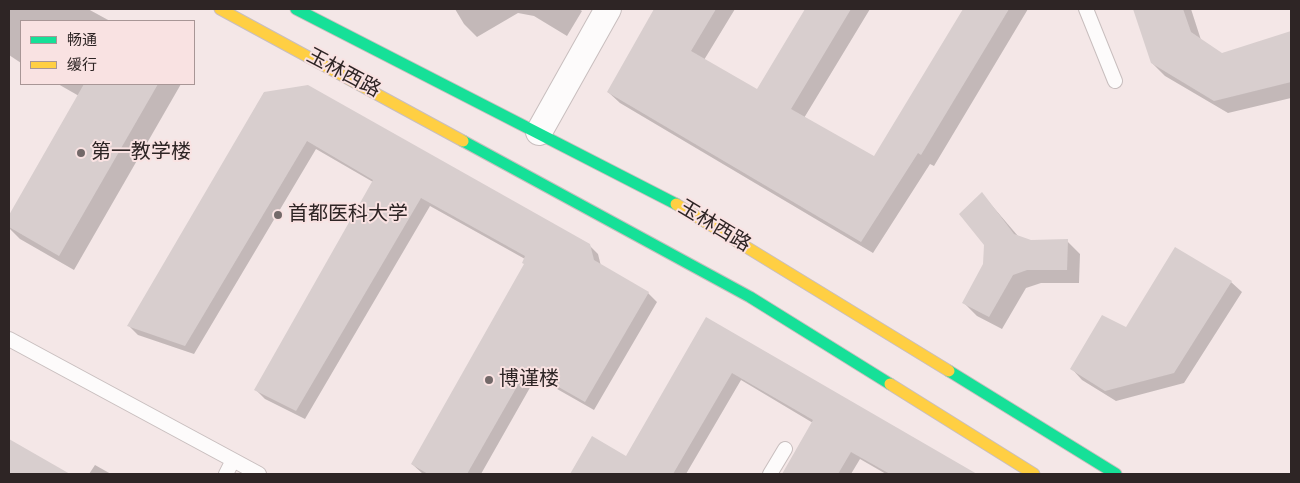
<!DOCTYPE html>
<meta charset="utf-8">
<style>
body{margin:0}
#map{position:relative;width:1300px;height:483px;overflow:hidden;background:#f4e7e7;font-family:Jost,"Noto Sans SC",sans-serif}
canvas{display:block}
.frame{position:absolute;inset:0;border:10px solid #2e2525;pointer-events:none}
.legend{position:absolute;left:20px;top:20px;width:175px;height:65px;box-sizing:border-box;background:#f9e2e2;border:1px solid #a89696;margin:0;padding:6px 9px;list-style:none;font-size:15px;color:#2e2525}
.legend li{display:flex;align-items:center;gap:10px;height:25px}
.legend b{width:25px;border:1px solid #a89696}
</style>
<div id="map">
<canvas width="1300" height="483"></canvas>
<div class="frame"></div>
<ul class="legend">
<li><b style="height:6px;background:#16e098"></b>畅通</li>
<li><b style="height:6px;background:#ffcf43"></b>缓行</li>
</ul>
</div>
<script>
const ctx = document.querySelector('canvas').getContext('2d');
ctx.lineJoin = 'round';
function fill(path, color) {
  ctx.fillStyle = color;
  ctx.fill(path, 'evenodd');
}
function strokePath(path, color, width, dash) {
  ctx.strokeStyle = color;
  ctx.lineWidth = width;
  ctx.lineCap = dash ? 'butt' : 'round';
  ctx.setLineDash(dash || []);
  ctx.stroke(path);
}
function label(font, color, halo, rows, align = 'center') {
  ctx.font = font + ' Jost,"Noto Sans SC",sans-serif';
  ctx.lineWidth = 4;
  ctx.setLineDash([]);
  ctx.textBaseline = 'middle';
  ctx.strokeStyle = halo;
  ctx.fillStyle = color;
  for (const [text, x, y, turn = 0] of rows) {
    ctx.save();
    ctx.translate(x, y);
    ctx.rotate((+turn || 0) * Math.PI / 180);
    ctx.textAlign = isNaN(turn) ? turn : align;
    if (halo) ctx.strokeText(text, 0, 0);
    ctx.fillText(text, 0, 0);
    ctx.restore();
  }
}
const shadow = new Path2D(`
 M9 9H88L110 21H21V63L9 55Z
 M455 9H579L582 11 567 36 534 16 518 13 477 37 464 24Z
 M671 9H735L704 60 758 91 807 9H870L804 118 875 158 964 9H1028L934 166 930 164 873 253 620 103 608 92 657 33Z
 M1134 9H1191L1201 40 1222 54 1291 32V98L1228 113 1165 76 1152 63Z
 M58 84H181L74 270 20 239 9 228V218L79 96Z
 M264 93 589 245 598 254 601 266 648 293 657 302 594 410 536 377 481 474H423L412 464 526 264 525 259 430 206 305 419 265 399 256 390 373 182 316 149 194 354 138 335 129 326Z
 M982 194 1018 236 1031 241H1067L1080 254 1079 283H1041L1026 288 1002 329 977 316 964 303 985 264Z
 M1231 282 1242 292 1184 383 1116 401 1082 380 1072 369 1127 329Z
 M707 319 975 474H886L860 459 851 474H784L813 423 741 380 686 474H572L592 438 626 458Z
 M9 440 67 474H9Z
 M95 465 111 474H89Z`);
const building = new Path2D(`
 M654 9H716L691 51 757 89 805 9H851L791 109 874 156 963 9H1009L921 155 918 153 861 242 607 92Z
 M1133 9H1183L1191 32 1222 53 1291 31V82L1214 101 1151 63Z
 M84 84H158L59 256 9 227V215Z
 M308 85 590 244 594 260 649 292 585 402 527 369 467 474H428L411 464 524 264 522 263 525 256 421 198 296 411 254 390 373 180 307 141 185 346 127 326 264 92Z
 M982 192 1014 234 1031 240 1068 239 1067 270H1027L1013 275 989 317 962 303 983 264 984 245 959 214Z
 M1175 247 1232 281 1174 373 1105 391 1070 369 1102 315 1126 327Z
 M706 317 977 474H890L851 452 838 474H782L813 420 732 373 673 474H570L592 436 626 456Z
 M9 439 70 474H9Z`);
const lane = new Path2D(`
 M1086 9 1115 81
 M9 339 259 474
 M226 474 233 460
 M770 474 785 449`);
const street = new Path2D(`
 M539 132 608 9`);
const fast = new Path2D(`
 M296 9 676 204
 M463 141 750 297 890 384
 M949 371 1116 474`);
const slow = new Path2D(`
 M220 9 463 141
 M676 204 949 371
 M890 384 1034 474`);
const markers = [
 [81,153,5,"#736969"],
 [278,215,5,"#736969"],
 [489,380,5,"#736969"]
];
const streetNames = [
 ["玉林西路",343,74,28],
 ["玉林西路",714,227,31]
];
const poiNames = [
 ["第一教学楼",91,153],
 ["首都医科大学",288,215],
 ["博谨楼",499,380]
];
fill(shadow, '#0003');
fill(building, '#d8cece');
strokePath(lane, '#c8bebe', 16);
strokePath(street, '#c8bebe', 28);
strokePath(fast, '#c8bebe', 13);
strokePath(slow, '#c8bebe', 13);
strokePath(lane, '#fdfbfb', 14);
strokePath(street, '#fdfbfb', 26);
strokePath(fast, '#16e098', 11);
strokePath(slow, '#ffcf43', 11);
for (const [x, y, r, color] of markers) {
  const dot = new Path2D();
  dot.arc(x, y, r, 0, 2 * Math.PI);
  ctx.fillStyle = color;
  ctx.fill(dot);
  strokePath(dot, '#f9e2e2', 2);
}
label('20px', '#2e2525', '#f9e2e2', streetNames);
label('20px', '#2e2525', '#f9e2e2', poiNames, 'left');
</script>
